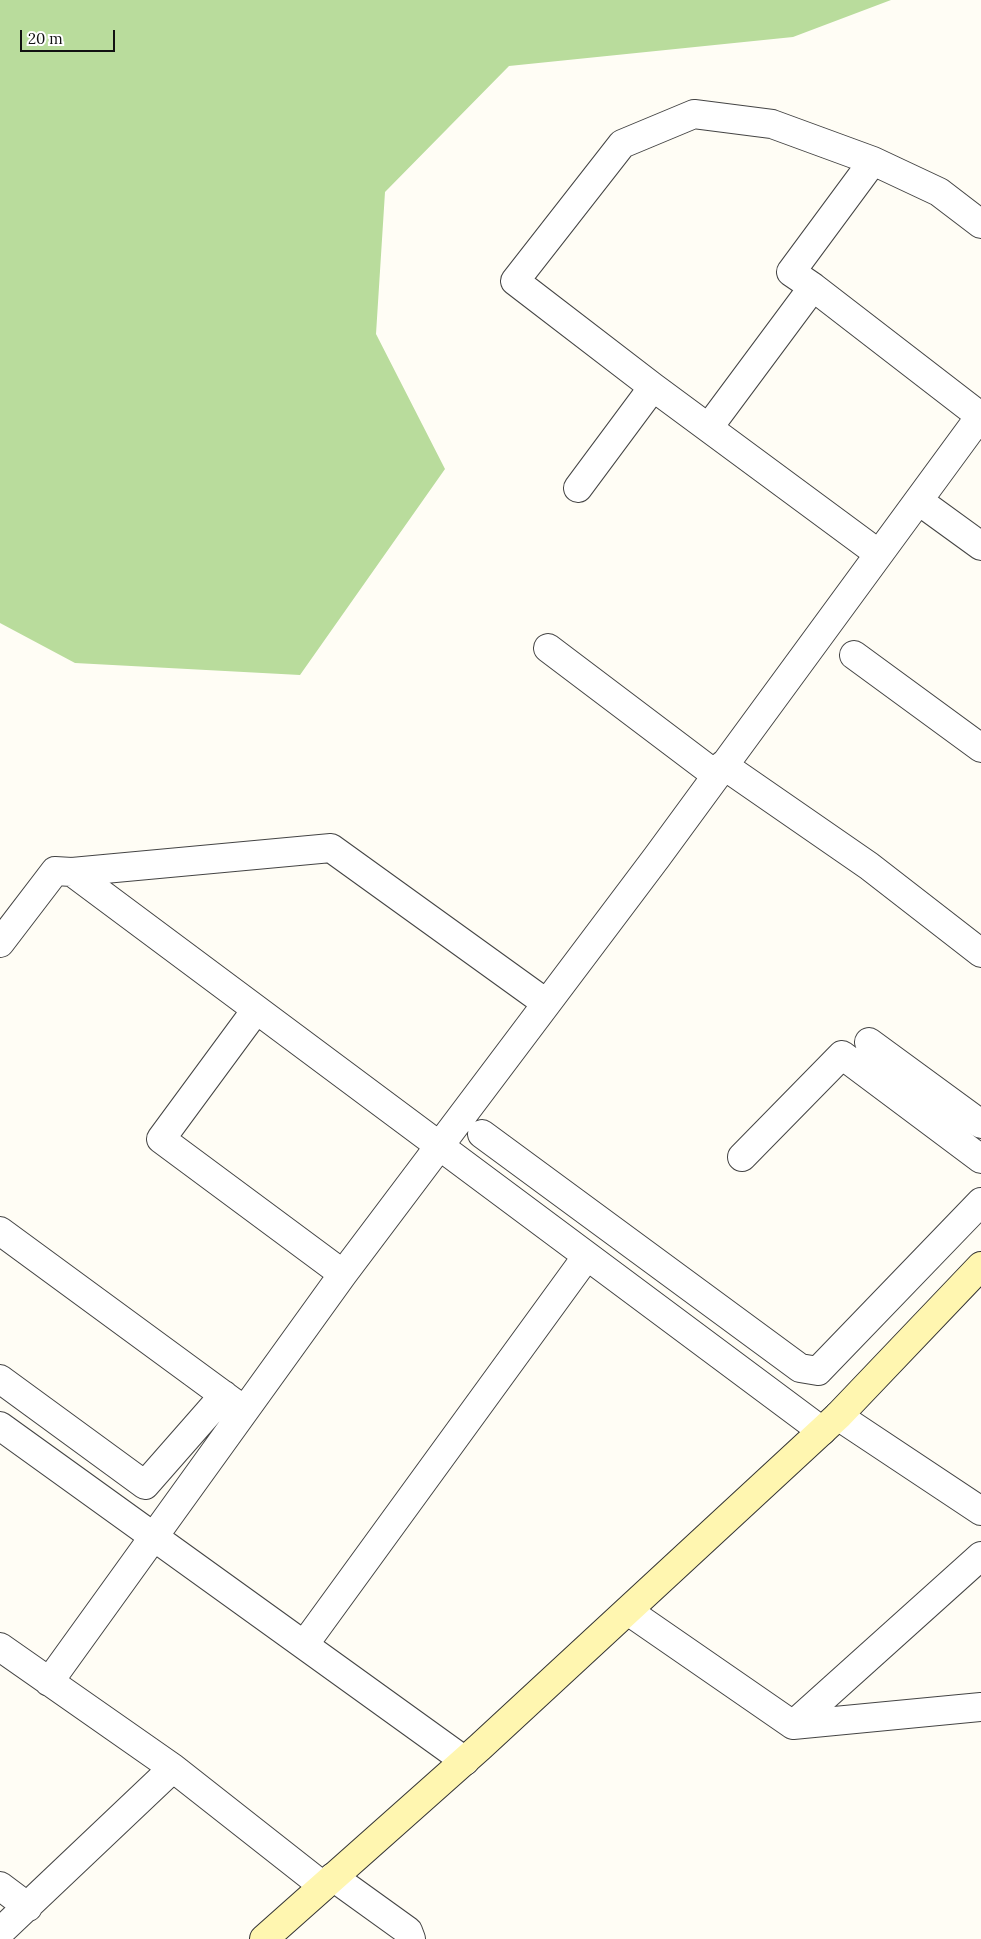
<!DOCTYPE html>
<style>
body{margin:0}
#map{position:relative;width:981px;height:1939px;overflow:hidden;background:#fffdf5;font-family:Lora,serif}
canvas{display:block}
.scale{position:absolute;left:20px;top:30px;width:95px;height:22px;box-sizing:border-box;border:2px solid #111;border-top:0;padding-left:6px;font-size:15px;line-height:18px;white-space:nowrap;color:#111;-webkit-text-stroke:4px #fff;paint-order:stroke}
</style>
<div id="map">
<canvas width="981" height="1939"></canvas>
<div class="scale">20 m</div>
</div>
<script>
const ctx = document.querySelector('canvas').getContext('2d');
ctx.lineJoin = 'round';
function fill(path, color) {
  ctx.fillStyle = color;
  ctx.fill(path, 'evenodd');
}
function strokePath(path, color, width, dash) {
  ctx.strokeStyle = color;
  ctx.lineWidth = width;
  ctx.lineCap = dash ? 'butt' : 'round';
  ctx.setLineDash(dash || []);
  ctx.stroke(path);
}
const forest = new Path2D(`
 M0 0H891L793 37 509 66 385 192 376 334 445 469 300 675 75 663 0 623Z`);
const street = new Path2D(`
 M813 287 791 272 873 161
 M709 427 813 287 980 416
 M578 488 653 387
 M919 501 981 546
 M879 554 653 387 515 281 622 144 694 114 772 124 873 161 939 192 981 224
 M548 648 716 775
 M854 655 981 748
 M723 765 869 866 981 953
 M72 872 331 848 546 1003
 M0 943 55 871 72 872 822 1431
 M256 1010 161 1139 343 1274
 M869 1042 981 1124
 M482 1134 800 1368 818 1371 981 1202
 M742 1157 842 1055 981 1159
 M0 1231 244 1410
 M0 1379 145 1485 224 1395
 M838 1416 981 1511
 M0 1426 465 1761
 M628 1611 793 1725 981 1707
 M304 1645 587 1256
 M0 1647 173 1768 323 1886
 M49 1682 343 1274 657 857 981 415
 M793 1725 981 1556
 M333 1877 408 1931 411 1939
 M0 1886 28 1907
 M0 1932 173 1768`);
const secondary = new Path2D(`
 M264 1939 480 1747 838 1416 981 1266`);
fill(forest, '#b9dc9c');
strokePath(street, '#444', 30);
strokePath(secondary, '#333', 30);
strokePath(street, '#fff', 28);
strokePath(secondary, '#fff6b0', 28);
</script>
